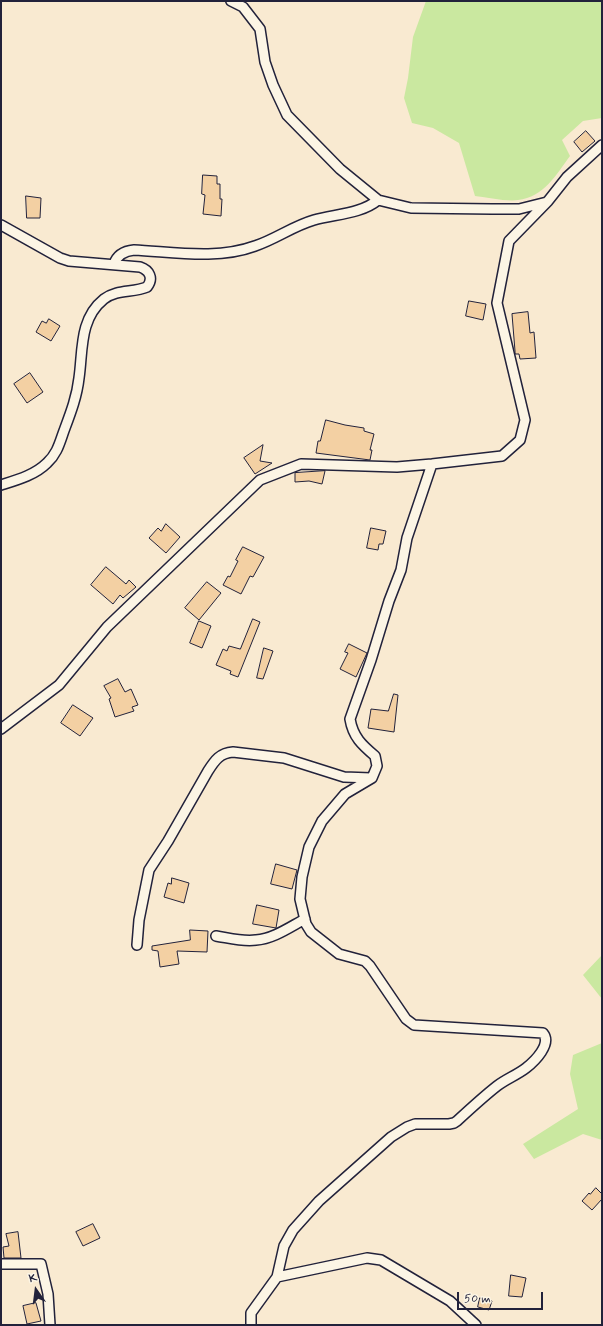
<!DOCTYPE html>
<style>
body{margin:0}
#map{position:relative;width:603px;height:1326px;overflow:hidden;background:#f9ead1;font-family:Mynerve,sans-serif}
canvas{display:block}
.frame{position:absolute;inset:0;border:2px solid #22223b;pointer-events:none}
.north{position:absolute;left:16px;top:1270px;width:40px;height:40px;-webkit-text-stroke:3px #fcf5e5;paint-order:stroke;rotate:346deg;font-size:11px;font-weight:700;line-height:16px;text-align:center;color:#22223b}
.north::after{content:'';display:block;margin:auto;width:14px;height:18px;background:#22223b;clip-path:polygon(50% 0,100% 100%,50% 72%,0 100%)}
.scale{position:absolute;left:457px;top:1292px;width:86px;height:18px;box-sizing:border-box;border:2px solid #22223b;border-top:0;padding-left:5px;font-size:12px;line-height:14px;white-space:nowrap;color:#22223b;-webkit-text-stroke:3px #fcf5e5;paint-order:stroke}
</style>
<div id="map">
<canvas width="603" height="1326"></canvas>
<div class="frame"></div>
<div class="north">K</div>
<div class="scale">50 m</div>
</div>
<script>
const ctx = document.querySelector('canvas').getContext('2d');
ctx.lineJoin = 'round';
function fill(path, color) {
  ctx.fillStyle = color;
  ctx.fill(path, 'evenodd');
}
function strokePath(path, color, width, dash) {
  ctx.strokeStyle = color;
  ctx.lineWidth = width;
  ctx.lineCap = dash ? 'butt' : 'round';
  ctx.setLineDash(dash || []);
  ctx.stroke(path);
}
const green = new Path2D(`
 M426 1H602V118L583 121 562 140 570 156C556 175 544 197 518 200 508 202 485 197 475 196L459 143 433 128 412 123 404 98 408 78 413 37Z
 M602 955V999L583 975Z
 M602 1043V1140L583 1134 534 1159 523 1144 578 1109 570 1074 573 1055Z`);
const building = new Path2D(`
 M586 131 595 141 582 152 574 142Z
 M203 175 217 176V184H220V199H222L221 216 203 214 205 195 202 194Z
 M26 196 41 198 40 218H27Z
 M469 301 486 304 483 320 466 316Z
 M528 312 530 333 534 332 536 358 520 359 519 354H515V351L512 314Z
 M49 319 60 326 51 341 36 332 42 321 46 323Z
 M30 373 43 392 27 403 14 384Z
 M326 420 345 425 364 428V431L374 434 370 450H372L370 460 316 453 318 441H320Z
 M263 445 260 461 272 463 255 474 244 458Z
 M325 471 322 484 309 481 295 482V473Z
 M166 524 180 537 166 553 149 538 158 528 161 531Z
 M371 528 386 531 383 544H379L378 550 367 548Z
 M243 547 264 557 253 577 250 576 241 594 223 585 228 576 230 577 238 561 236 560Z
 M106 567 126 584 129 580 136 587 123 598 120 595 113 604 91 585Z
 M207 582 221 593 199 620 185 608Z
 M253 619 260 622 238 677 230 674 231 671 216 665 223 649 227 651 229 646 240 649Z
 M199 621 211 626 202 648 190 643Z
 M349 644 367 653 356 677 340 669 348 653 345 652Z
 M264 648 273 651 263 679 257 678Z
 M118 679 125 692 131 689 138 705 132 707 134 711 115 717 109 699 111 698 104 686Z
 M394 694 398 695 394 732 368 728 371 709 388 711Z
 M73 705 93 718 80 736 61 723Z
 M276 864 297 870 292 889 271 884Z
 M172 878 189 883 184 903 164 897 168 883 171 884Z
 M257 905 279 910 276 928 253 924Z
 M190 930 208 931 207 952 177 951 179 964 160 967 158 951 152 950V946L190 940Z
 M596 1188 602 1194V1199L592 1210 582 1201 589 1193 590 1194Z
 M93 1224 100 1238 83 1246 76 1232Z
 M18 1232 21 1258H4L3 1247 9 1246 6 1234Z
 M511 1275 526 1278 522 1297 509 1296Z
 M480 1298 492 1301 489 1310 478 1307Z
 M36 1303 41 1321 27 1324 23 1306Z`);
const minor = new Path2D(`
 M231 1 243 7 260 29 265 62 273 85 287 115 340 169 378 200 411 208 492 209H519L547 202
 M1 225 60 258 69 261 140 267C149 270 154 278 147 287 133 293 117 289 104 299 79 319 83 351 79 378 77 396 71 412 65 428 60 441 58 453 47 463 35 475 17 480 1 485
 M114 264C117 255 124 251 134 250 174 252 217 260 255 246 276 239 293 226 314 220 335 214 361 214 378 200
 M1 729 59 685 107 627 260 480 301 464 397 467 432 464 502 456 520 440 525 420 497 303 509 241 548 201 567 177 602 145
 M216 936C229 938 243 942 256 940 273 939 290 927 305 919
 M137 945 139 920 149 870 168 841 208 771C215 760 220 753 233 752L284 758 344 777 371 778
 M1 1264H41L48 1294 50 1325
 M277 1277 367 1258 381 1260 450 1301 476 1325
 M251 1325V1313L277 1277 284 1246 293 1230 319 1201 391 1137 407 1127 415 1124H449L454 1123 457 1121C470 1109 483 1097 497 1086 506 1079 517 1075 526 1068 535 1061 552 1044 543 1033L414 1025 406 1019 370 966 365 961 339 954 311 932 306 924 300 899 302 877 309 847 322 821 345 794 372 778 377 766 375 756C362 745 353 737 350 719L371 660 389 601 401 570 407 538 432 464`);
fill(green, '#cae8a0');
fill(building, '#f3d0a3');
strokePath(building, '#22223b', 1);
strokePath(minor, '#22223b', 12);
strokePath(minor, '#fcf5e5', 9);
</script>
